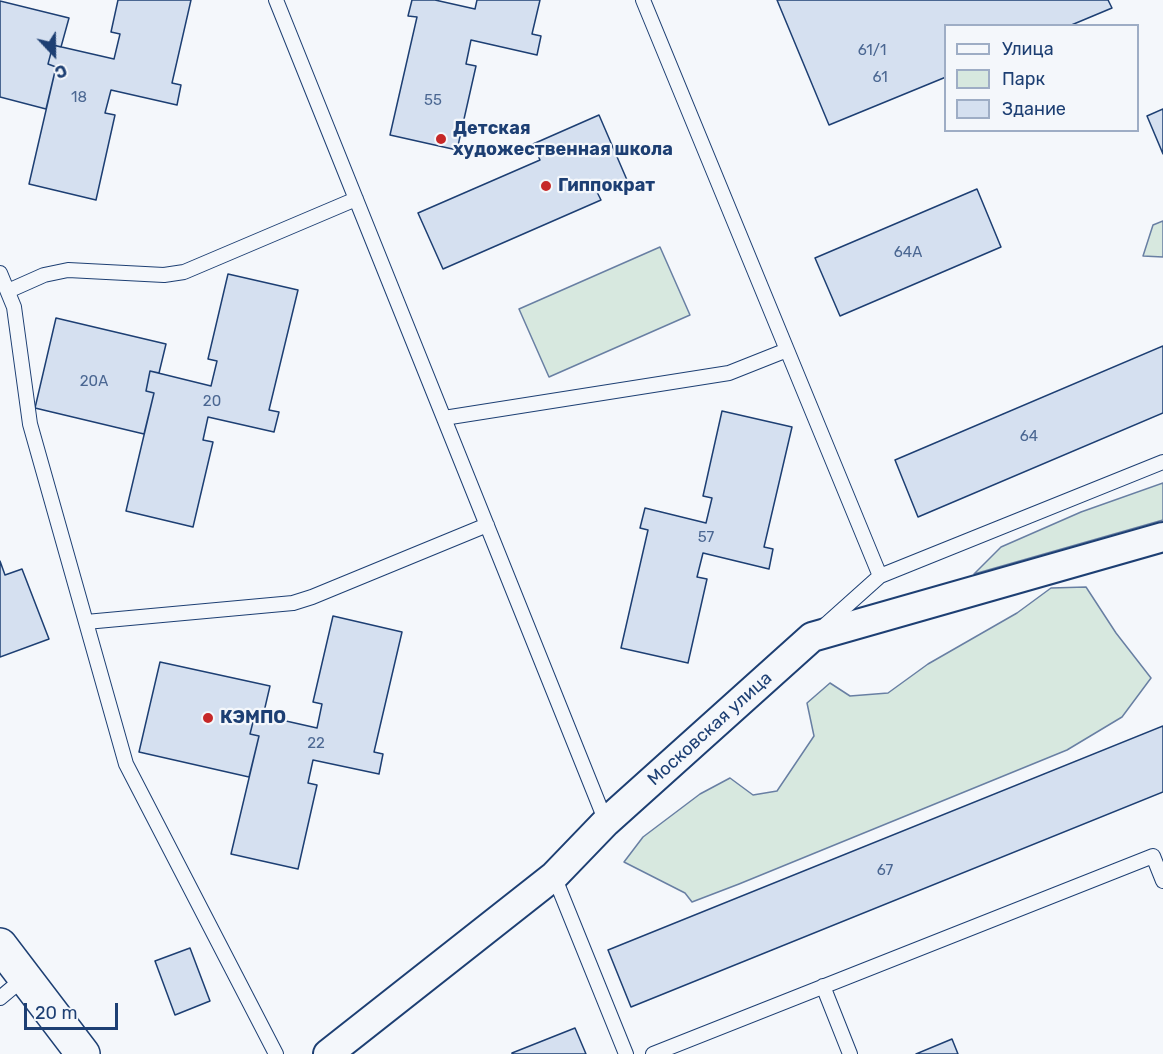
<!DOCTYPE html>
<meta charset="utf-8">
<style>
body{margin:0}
#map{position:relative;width:1163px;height:1054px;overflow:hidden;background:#f4f7fb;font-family:Rubik,sans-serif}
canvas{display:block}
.legend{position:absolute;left:944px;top:24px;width:195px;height:108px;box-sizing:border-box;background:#f4f7fb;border:2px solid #9eadc5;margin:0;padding:8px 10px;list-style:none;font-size:18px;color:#1d3f73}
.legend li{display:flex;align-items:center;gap:12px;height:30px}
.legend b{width:30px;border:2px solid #9eadc5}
.north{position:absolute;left:24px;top:24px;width:60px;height:60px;-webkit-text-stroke:4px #f4f7fb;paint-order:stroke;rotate:158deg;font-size:16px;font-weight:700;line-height:24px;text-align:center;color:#1d3f73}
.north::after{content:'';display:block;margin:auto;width:21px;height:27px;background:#1d3f73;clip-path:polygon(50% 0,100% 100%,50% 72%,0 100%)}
.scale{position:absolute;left:24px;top:1003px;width:94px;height:27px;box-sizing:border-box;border:3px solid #1d3f73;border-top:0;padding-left:8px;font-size:18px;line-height:21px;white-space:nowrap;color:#1d3f73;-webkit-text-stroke:4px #f4f7fb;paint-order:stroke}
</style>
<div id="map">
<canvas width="1163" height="1054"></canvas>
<ul class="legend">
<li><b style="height:8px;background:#f4f7fb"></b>Улица</li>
<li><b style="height:16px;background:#d7e8df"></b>Парк</li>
<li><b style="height:16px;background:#d5e0f0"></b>Здание</li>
</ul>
<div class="north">С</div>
<div class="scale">20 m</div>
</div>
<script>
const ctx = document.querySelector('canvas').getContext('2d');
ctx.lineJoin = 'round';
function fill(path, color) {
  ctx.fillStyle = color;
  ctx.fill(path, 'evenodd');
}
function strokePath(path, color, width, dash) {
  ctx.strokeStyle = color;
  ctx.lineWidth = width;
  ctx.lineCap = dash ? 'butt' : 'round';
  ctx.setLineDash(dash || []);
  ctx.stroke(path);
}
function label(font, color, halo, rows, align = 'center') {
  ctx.font = font + ' Rubik,sans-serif';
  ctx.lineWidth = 4.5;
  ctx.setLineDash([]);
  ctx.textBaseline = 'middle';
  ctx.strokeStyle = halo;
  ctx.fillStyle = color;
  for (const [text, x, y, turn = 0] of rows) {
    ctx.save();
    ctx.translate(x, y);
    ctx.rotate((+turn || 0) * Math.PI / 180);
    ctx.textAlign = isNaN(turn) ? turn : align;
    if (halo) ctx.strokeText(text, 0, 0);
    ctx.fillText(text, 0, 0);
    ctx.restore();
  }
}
const green = new Path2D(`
 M1163 221V257L1143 256 1153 225Z
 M660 247 690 315 549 377 519 309Z
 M1163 483V520L974 574 1001 547 1081 512Z
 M1086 587 1116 633 1151 678 1122 717 1067 750 739 884 692 902 685 893 624 862 643 837 700 794 730 778 753 795 777 791 814 736 807 703 830 683 850 696 888 693 928 664 1017 613 1051 588Z`);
const building = new Path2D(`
 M118 0H191L172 83 181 85 177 105 111 90 105 113 115 115 96 200 29 184 56 67 48 64 53 45 114 59 120 34 111 32Z
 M412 0H435L475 9 477 0H540L532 34 541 36 537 55 471 40 466 64 476 66 457 150 390 135 417 17 408 16Z
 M777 0H1108L1112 8 1069 26H946V77L829 125Z
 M0 1 69 18 61 47 53 45 48 64 56 67 46 109 0 97Z
 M1163 109V154L1147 116Z
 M599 115 627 180 597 192 601 200 443 269 418 213 540 160 533 144Z
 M977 189 1001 247 840 316 815 258Z
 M228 274 298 290 269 410 279 412 274 432 208 417 203 440 213 442 193 527 126 511 154 393 146 391 150 371 211 386 217 361 208 359Z
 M56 318 166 344 159 373 150 371 146 391 154 393 144 434 35 408Z
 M1163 346V413L918 517 895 460Z
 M722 411 792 427 764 547 773 549 769 569 703 553 697 577 707 579 688 663 621 648 648 530 640 528 645 508 706 523 712 498 703 496Z
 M0 561 5 575 22 569 49 639 0 657Z
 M333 616 402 632 374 752 383 754 379 774 313 760 308 783 317 785 298 869 231 854 259 736 250 734 255 714 317 728 322 704 313 702Z
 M160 662 270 686 263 716 255 714 250 734 259 736 249 777 139 752Z
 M1163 726V792L631 1007 608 950Z
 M190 948 210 1001 175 1015 155 961Z
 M575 1028 586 1054H512V1053Z
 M952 1039 958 1054H916Z`);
const lane = new Path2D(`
 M276 0 606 822
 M643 0 880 576
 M0 273 14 307 30 424 126 764 276 1054
 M8 291 44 275 68 270 164 275 184 272 356 199
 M444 418 729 373 787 350
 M86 622 293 603 312 597 487 525
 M823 627 880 576 1163 462
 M554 876 626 1054
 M823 986 850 1054
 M0 998 24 978
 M653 1054 1153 856 1163 881`);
const street = new Path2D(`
 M328 1054 554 876 606 822 812 637 1163 537`);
const secondary = new Path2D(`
 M0 945 83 1054`);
const markers = [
 [441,139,6,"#c62828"],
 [546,186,6,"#c62828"],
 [208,718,6,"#c62828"]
];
const numberNames = [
 ["61/1",872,51],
 ["61",880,78],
 ["18",79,98],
 ["55",433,101],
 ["64А",908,253],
 ["20А",94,382],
 ["20",212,402],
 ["64",1029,437],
 ["57",706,538],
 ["22",316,744],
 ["67",885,871]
];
const poiNames = [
 ["Детская",453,129],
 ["художественная школа",453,150],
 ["Гиппократ",558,186],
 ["КЭМПО",220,718]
];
const streetNames = [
 ["Московская улица",710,729,-42]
];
fill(green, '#d7e8df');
strokePath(green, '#687fa3', 1.5);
fill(building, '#d5e0f0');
strokePath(building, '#1d3f73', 1.5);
strokePath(lane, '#1d3f73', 16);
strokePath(street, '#1d3f73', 32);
strokePath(secondary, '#1d3f73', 36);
strokePath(lane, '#f4f7fb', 14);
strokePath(street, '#f4f7fb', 28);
strokePath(secondary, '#f4f7fb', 33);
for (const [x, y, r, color] of markers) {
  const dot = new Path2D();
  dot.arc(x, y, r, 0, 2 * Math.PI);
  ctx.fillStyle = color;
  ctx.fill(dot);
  strokePath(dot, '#f4f7fb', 2);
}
label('15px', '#4b6792', null, numberNames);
label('bold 18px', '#1d3f73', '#f4f7fb', poiNames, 'left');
label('18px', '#1d3f73', '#f4f7fb', streetNames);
</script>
